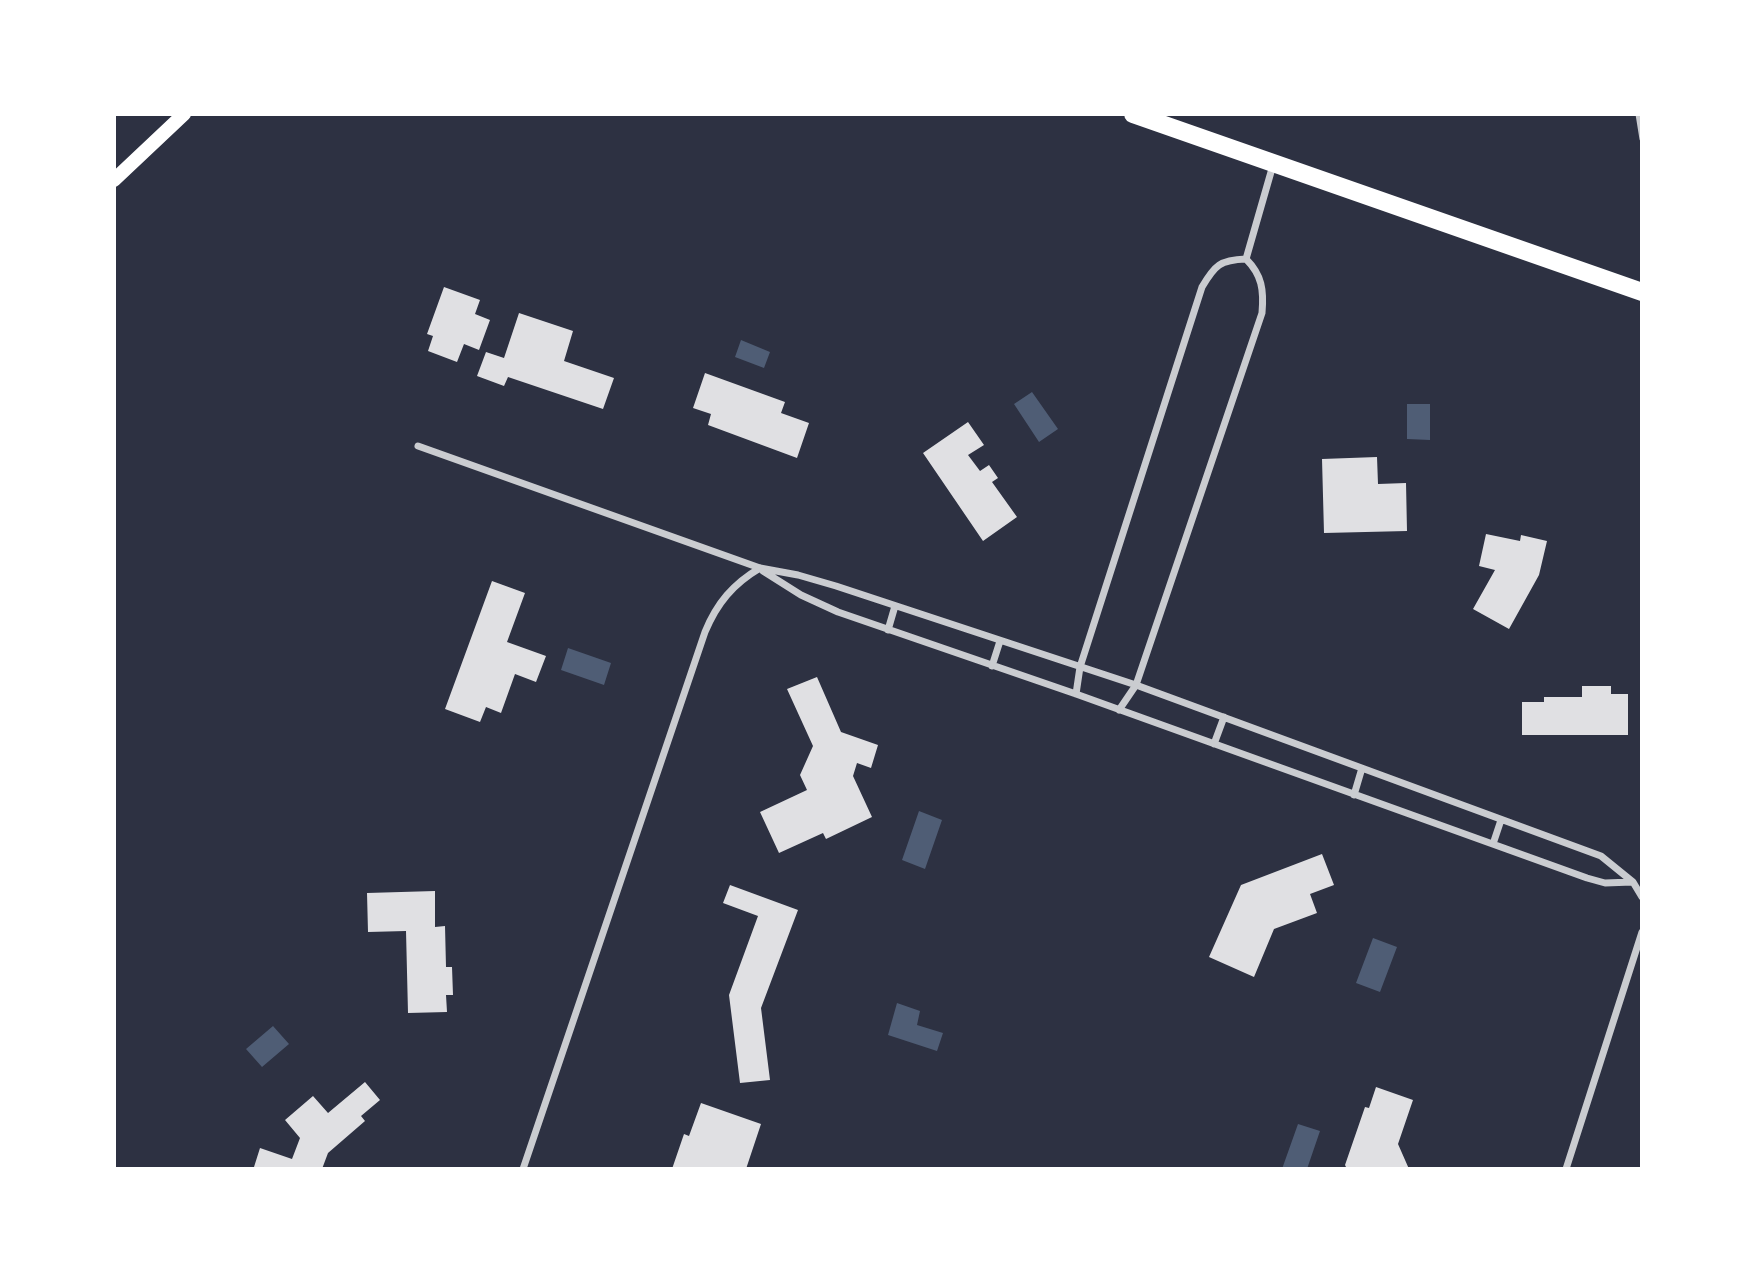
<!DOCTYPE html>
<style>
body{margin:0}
#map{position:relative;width:1756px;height:1283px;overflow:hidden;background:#2d3142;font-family:"Crimson Pro",serif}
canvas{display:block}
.frame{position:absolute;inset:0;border:116px solid #fff;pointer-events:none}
</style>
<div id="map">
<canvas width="1756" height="1283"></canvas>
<div class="frame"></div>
</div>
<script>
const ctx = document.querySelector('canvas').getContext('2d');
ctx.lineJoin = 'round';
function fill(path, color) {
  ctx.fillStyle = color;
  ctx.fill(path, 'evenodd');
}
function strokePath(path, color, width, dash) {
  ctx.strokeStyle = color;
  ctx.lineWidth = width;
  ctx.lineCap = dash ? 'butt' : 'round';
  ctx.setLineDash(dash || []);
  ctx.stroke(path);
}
const water = new Path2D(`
 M741 340 770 352 764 368 735 357Z
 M1032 392 1058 429 1039 442 1014 404Z
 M1407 404H1430V440L1407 439Z
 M568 648 611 663 604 685 561 670Z
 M919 811 942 820 925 869 902 860Z
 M1373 938 1397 947 1380 992 1356 983Z
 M897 1003 920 1011 917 1025 943 1033 937 1051 888 1035Z
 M273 1026 289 1044 262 1067 246 1049Z
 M1298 1124 1320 1131 1307 1169H1282Z`);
const building = new Path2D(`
 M444 287 480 300 475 314 490 320 479 350 464 344 457 362 428 351 433 336 427 334Z
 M519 313 573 331 564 361 614 378 603 409 508 377 504 386 477 376 486 352 504 358Z
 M705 373 785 402 781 413 809 423 797 458 708 425 711 414 693 408Z
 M968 422 984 445 968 455 980 471 989 465 998 478 992 482 1017 517 983 541 923 453Z
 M1377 457 1378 484 1406 483 1407 531 1324 533 1322 459Z
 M1486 534 1520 541 1521 535 1547 541 1539 575 1509 629 1473 609 1495 570 1479 566Z
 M492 581 525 593 507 642 546 656 536 682 515 674 501 713 486 707 480 722 445 709Z
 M817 677 841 732 878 745 871 768 857 763 853 776 872 817 826 839 823 833 779 853 760 812 807 790 800 775 813 746 787 689Z
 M1582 686H1611V694H1628V735H1522V702H1544V697H1582Z
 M1322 854 1334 885 1310 894 1317 913 1274 929 1254 977 1209 957 1241 885Z
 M730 885 798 910 761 1008 770 1080 740 1083 729 995 758 916 723 903Z
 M435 891V927L445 926 446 967H452L453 995H446L447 1012 408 1013 406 931 368 932 367 893Z
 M365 1082 380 1100 361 1116 365 1121 328 1153 322 1169H260L254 1167 260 1148 292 1159 300 1138 285 1120 313 1096 328 1113Z
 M1376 1087 1413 1100 1398 1144 1409 1169H1347L1345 1165 1365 1107 1369 1108Z
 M701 1103 761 1124 746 1169H672L684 1134 689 1136Z`);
const service = new Path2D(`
 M1638 114 1642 139`);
const minor = new Path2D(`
 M1246 259 1273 165
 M418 446 760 568 798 575 836 586 1136 685 1601 856 1633 882 1642 897
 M763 571 801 595 838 612 1076 694 1587 878 1605 883 1632 882
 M888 630 895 606
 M992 666 1000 641
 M1076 694 1080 667 1202 287C1215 265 1220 260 1246 259 1262 275 1264 290 1262 313L1136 685 1119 710
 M1214 744 1224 717
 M1354 795 1362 768
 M1493 844 1501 820
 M523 1169 705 632C717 603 733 584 760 568
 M1566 1169 1642 932`);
const secondary = new Path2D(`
 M114 180 184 114`);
const primary = new Path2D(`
 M1133 114 1642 292`);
fill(water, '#4f5d75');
fill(building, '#e0e0e3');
strokePath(service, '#caccd0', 5);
strokePath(minor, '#caccd0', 7);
strokePath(secondary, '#fff', 14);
strokePath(primary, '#fff', 18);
</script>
